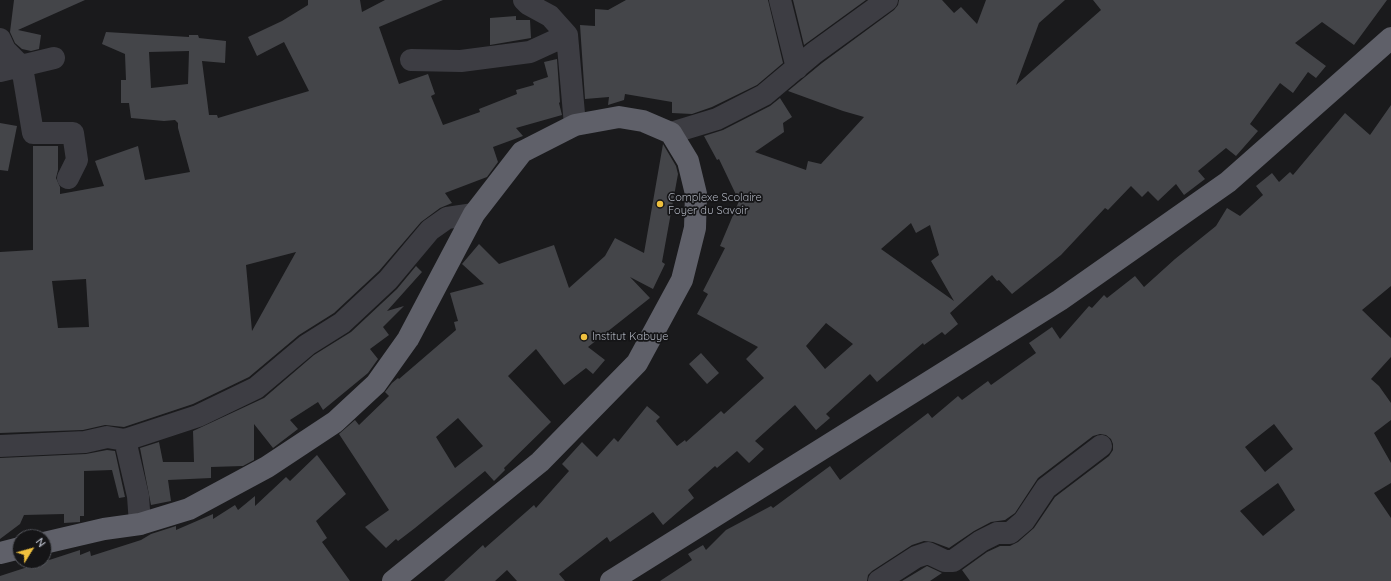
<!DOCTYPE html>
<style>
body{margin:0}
#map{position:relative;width:1391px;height:581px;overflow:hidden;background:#1a1a1c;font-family:Quicksand,sans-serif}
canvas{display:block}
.north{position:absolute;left:12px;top:529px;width:40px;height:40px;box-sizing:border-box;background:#151517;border:1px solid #515359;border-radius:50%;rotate:53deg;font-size:11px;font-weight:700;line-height:16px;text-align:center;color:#acb0bb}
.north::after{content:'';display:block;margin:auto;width:14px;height:18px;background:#efc03e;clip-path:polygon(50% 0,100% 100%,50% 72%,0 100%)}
</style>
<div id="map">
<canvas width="1391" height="581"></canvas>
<div class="north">N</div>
</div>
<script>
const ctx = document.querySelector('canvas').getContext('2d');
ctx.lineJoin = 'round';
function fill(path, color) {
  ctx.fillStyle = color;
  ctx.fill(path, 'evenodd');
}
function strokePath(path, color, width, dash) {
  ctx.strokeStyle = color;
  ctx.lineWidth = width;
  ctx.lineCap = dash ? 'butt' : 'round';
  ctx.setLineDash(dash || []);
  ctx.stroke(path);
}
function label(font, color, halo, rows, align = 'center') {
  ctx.font = font + ' Quicksand,sans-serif';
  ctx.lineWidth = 3.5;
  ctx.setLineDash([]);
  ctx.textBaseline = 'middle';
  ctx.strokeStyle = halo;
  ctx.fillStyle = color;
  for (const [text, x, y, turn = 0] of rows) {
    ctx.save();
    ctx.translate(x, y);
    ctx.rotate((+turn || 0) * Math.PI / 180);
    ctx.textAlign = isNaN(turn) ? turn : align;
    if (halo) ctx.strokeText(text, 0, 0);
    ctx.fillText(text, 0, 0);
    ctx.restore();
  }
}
const building = new Path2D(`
 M14 0H85L18 30 41 35 39 49 31 51 22 49 15 43 10 32Z
 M308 0H360L362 12 385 0H443L379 27 399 84 428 74 435 94 431 96 443 125 480 112 479 109 517 94 516 90 534 85 533 82 548 77 544 62 557 59 560 102 559 103 562 115 516 128 523 136 493 147 498 162 487 177 445 193 452 203 440 208 421 222 379 271 334 313 299 335 249 377 193 404 124 427 105 425 83 430 0 433V252L33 250V146H58V170L56 178 60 187V194L104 186 95 161 138 146 145 180 190 172 178 128V123L175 120 164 121 131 118 129 103H121V80H126L125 54 102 44 106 32 189 37V35H198L199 38 226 41 225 63 202 61 209 115H217L218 118 309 91 284 42 257 56 248 37 282 21 308 5ZM189 51 188 84 151 88 149 52ZM296 252 252 331 246 265ZM86 279 89 327 58 328 52 281Z
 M626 0H768L783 63 757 85 712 107 692 114 672 113V102L625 94 624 100 608 105 609 97 585 99 580 25 595 26V9L608 10Z
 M793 0H866L804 45Z
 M899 0H942L954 13 961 7 977 24 986 0H1065L1039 23 1016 85 1101 10 1093 0H1387L1354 45 1322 22 1295 43 1326 66 1316 78 1308 72 1293 93 1280 83 1250 124 1258 131 1236 156 1226 148 1198 171 1205 179 1184 195 1176 184 1158 201 1148 191 1142 197 1131 186 1108 210 1105 208 1061 255 1012 294 999 280 997 281 992 275 950 313 958 324 945 335 942 332 924 345 923 343 877 382 870 374 826 414 830 418 816 430 795 405 755 441 764 449 749 463 737 451 717 468 715 466 688 490 694 498 663 525 653 512 610 542 607 537 559 574 565 581H517L507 570 495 581H444L483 545 485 548 534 505 536 508 569 471 562 464 582 442 597 457 614 438 618 442 647 406 660 417 656 421 677 446 685 440 686 442 721 411 724 414 764 378 746 359 758 347 697 314 708 294 703 291 725 248 720 246 739 201 719 159 717 160 704 136 723 130 770 106 780 98 792 117 783 123 784 132 755 152 806 170 808 161 821 164 864 117 843 111 788 91 822 63 894 10 898 5ZM911 223 916 233 930 225 939 255 931 261 954 301 881 249ZM826 323 853 344 825 369 806 346Z
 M516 16V20H530L531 38 490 45V18Z
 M1391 105V286L1362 310 1391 338V357L1371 379 1379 386 1391 403V420L1374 433 1391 463V483L1374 493 1391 518V581H970L962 570 987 552 1000 546H1010L1018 542 1034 528 1055 497 1109 456 1113 450V444L1111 439 1106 435 1100 434 1093 436 1038 478 1015 513 1005 520 991 522 974 531 949 548 933 542 924 541 912 545 872 571 868 575 867 581H660L692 560 688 554 703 545 706 550 726 530 771 506 773 508 830 466 840 480 928 413 932 418 958 396 962 400 988 381 991 385 1036 353 1029 343 1052 327 1060 339 1089 306 1092 308 1104 295 1107 298 1135 276 1144 287 1175 259 1216 226 1227 208 1240 216 1263 195 1256 186 1272 173 1279 182 1290 172 1293 175 1345 113 1370 135ZM1274 424 1293 449 1265 472 1245 447ZM1278 483 1295 510 1263 536 1240 511Z
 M0 123 17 126 8 171 0 170Z
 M663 144 676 166 678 174 662 262 665 264 653 289 630 277 650 298 588 347 605 360 593 374 586 368 564 385 536 349 508 376 551 422 504 468 505 470 494 481 485 471 415 528 398 541 396 539 386 548 365 527 389 510 339 434 355 420 359 425 389 396 385 392 392 383 398 378 399 379 456 330 454 322 458 321 450 293 484 284 462 264 479 244 499 264 554 245 569 288 605 256 615 238 644 253ZM458 418 483 446 455 468 436 437Z
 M416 266 422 272 387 311 404 306 383 327 389 335 370 349 378 359 368 373 323 410 318 402 290 420 298 429 273 448 254 424V460L243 466 211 467V478L168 480 171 501 151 505 140 448 159 442 163 462H194L193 431 264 398 314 355 351 332 397 289Z
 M701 353 719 373 707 384 689 364Z
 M107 450 115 451 125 497 119 498 112 470 84 471V516H80V522L64 523V514L24 515 20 524 0 539V458L86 454Z
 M317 455 346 494 316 521 327 538 322 542 350 581H0V576L80 550V555L90 551 91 556 141 540 151 534 176 526V530L213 514V519L235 505 238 510 255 496V506L286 477 290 481Z
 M927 566 942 573 930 581H902Z`);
const minor = new Path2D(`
 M524 0 528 4 550 16 567 35 575 125
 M780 0 797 68
 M0 39 5 50 22 67 33 133H73L77 160 68 178
 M411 60 461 61 530 52 567 35
 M0 71 54 58
 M671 133 717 119 764 95 814 53 887 0
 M125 440 138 496 140 524
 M0 446 85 442 107 437 125 440 198 416 256 388 307 345 342 323 388 280 430 230 447 218 474 214
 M879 581 916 557 928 553 945 561H953L981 541 997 533H1010L1024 521 1046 488 1101 446`);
const trunk = new Path2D(`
 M44 543 104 529 140 524 189 509 267 467 335 422 376 384 408 339 474 214 522 152 575 125 619 117 643 121 671 133 688 161 696 194 695 228 682 280 637 363 540 462 393 581
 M0 553 20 548
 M611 581 1060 300 1228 182 1391 38`);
const markers = [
 [660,204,4,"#efc03e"],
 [584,337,4,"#efc03e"]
];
const poiNames = [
 ["Complexe Scolaire",668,198],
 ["Foyer du Savoir",668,211],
 ["Institut Kabuye",592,337]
];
fill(building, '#444549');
strokePath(minor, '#3d3d43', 22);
strokePath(trunk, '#5f6069', 22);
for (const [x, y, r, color] of markers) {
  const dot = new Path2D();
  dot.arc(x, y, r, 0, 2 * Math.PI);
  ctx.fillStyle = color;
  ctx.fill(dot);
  strokePath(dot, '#151517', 1.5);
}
label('11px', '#acb0bb', '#151517', poiNames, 'left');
</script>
